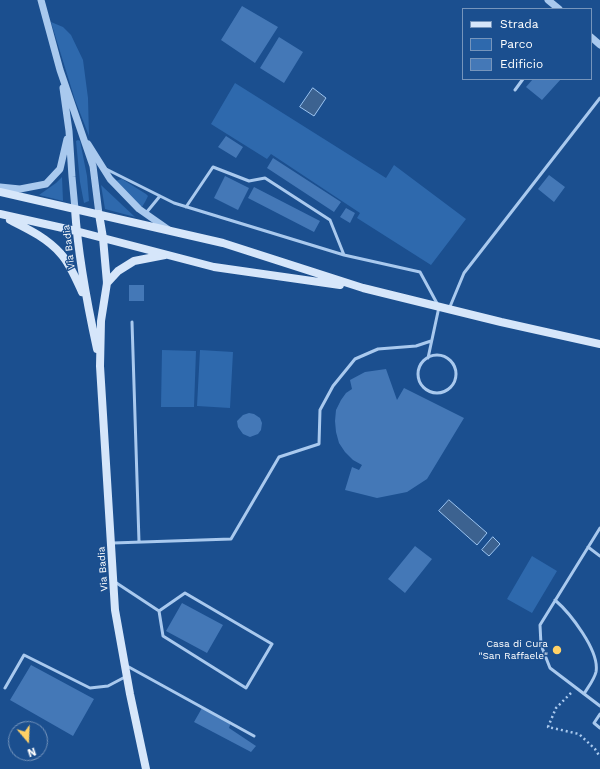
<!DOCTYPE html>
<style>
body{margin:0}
#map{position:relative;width:600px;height:769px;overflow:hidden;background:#1b4f8f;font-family:"Work Sans",sans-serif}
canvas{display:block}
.legend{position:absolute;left:462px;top:8px;width:130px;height:72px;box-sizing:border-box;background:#1b4f8f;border:1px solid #7695bc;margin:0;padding:5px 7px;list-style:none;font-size:12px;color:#fff}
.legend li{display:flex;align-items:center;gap:8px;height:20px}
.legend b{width:20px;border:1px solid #7695bc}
.north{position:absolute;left:8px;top:721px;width:40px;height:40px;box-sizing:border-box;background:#1b4f8f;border:1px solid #7695bc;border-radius:50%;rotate:161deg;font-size:11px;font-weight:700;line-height:16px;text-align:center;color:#fff}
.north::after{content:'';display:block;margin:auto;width:14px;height:18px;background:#ffd166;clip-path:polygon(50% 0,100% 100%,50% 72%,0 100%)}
</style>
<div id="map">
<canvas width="600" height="769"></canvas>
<ul class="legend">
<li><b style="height:5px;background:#d6e6fa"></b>Strada</li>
<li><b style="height:11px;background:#2e69ad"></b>Parco</li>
<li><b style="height:11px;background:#4478b7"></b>Edificio</li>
</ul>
<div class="north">N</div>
</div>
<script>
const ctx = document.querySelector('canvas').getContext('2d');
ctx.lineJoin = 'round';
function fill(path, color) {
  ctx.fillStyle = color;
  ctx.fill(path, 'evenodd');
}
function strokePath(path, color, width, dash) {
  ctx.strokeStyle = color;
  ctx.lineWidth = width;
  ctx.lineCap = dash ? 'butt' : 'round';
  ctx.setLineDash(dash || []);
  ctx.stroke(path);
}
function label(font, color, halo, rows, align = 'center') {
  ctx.font = font + ' "Work Sans",sans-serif';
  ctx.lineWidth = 3;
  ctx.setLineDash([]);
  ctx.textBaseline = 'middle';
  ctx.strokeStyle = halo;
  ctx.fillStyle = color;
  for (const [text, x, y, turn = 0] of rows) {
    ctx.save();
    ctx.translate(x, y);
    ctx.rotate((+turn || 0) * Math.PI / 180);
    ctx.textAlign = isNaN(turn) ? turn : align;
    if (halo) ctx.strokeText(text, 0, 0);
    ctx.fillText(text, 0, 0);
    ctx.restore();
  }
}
const green = new Path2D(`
 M51 22 63 27 71 35 83 60 88 98 89 136 75 100Z
 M235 83 386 178 394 165 466 219 431 265 357 218 360 213 271 154 267 159 211 124Z
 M78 140 80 141 87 176 89 201 84 203 80 182 76 141Z
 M62 177 63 201 39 195 56 183Z
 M122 179 146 194 148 196 145 202 142 207 131 197 115 181Z
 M101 185 135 217 105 209Z
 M162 350 196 351 194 407H161Z
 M200 350 233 352 230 408 197 406Z
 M532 556 557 571 532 613 507 599Z`);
const water = new Path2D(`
 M313 88 326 98 314 116 300 107Z
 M449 500 487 533 477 545 439 511Z
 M493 537 500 544 489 556 482 550Z`);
const building = new Path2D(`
 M242 6 278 27 255 63 221 40Z
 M279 37 303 52 284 83 260 68Z
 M533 79H561L542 100 526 87Z
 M226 136 243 147 236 158 218 147Z
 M273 158 341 202 334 212 267 168Z
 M549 175 565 187 554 202 538 189Z
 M225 176 249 188 238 210 214 198Z
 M254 187 320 221 314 232 248 198Z
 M346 208 355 213 350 223 340 217Z
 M129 285H144V301H129Z
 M386 369 397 400 404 388 464 418 427 479 407 492 377 498 345 490 352 467 359 470 362 465 353 460 345 452 339 443 336 432 335 421 336 410 341 400 346 393 352 389 350 380 365 372Z
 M249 413 254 414 260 418 262 423 261 430 258 434 250 437 243 434 238 427 237 421 243 415Z
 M415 546 432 559 405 593 388 579Z
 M182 603 223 625 207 653 166 631Z
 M31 665 94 699 73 736 10 700Z
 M202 708 231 722 229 728 256 746 251 752 194 722Z`);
const path = new Path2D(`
 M571 693 556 708 548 727 579 734 595 749 600 757`);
const service = new Path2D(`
 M515 90 523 79
 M106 169 174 203 344 255 420 272 439 307 428 358
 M186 207 213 167 249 181 265 178 330 220 344 255
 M146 213 160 196
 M449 309 464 273 600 98
 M132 322 139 542
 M418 374a19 19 0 1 1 38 0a19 19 0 1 1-38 0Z
 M600 528 540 625 541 645 550 668 600 706
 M113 543 231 539 279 457 319 444 320 410 333 386 355 359 378 349 416 346 431 341
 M588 547 600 556
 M115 582 159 611 185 593 272 644 246 688 163 636 159 611
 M555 600C570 613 600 651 596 672 594 680 588 687 584 694
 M127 666 254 736
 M5 688 24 655 90 688 108 686 125 677
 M600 714 594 723 600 728`);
const tertiary = new Path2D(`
 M41 0 60 70 93 166 99 214
 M548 0 559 9
 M591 37 600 45
 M63 88 69 131 72 177 75 209
 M88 144 110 179 139 209 169 230
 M0 187 20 189 46 184 60 169 67 139`);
const secondary = new Path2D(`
 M0 192 223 243 363 288 501 322 600 344
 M75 209C78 257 87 303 97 349
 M0 214 76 231 214 267 340 285
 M99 214 103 238 107 283 101 321 100 366 115 610 130 694 146 769
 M10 220C28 229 47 238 61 254 70 264 77 281 82 292
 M107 283 118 271 134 261 165 255`);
const markers = [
 [557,650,5,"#ffd166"]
];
const streetNames = [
 ["Via Badia",69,247,-97],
 ["Via Badia",103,569,-94]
];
const poiNames = [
 ["Casa di Cura",548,644],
 ["\"San Raffaele\"",548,656]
];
fill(green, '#2e69ad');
fill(water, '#3c6290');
strokePath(water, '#9cc4f0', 1);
fill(building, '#4478b7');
strokePath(path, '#a9c9ee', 2.5, [2, 3]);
strokePath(service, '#a9c9ee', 3);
strokePath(tertiary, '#a9c9ee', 7);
strokePath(secondary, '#d6e6fa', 8);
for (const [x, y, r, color] of markers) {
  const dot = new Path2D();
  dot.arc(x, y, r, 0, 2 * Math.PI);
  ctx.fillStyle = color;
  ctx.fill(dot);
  strokePath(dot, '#1b4f8f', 1.5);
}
label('10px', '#fff', '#1b4f8f', streetNames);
label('10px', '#fff', '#1b4f8f', poiNames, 'right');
</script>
